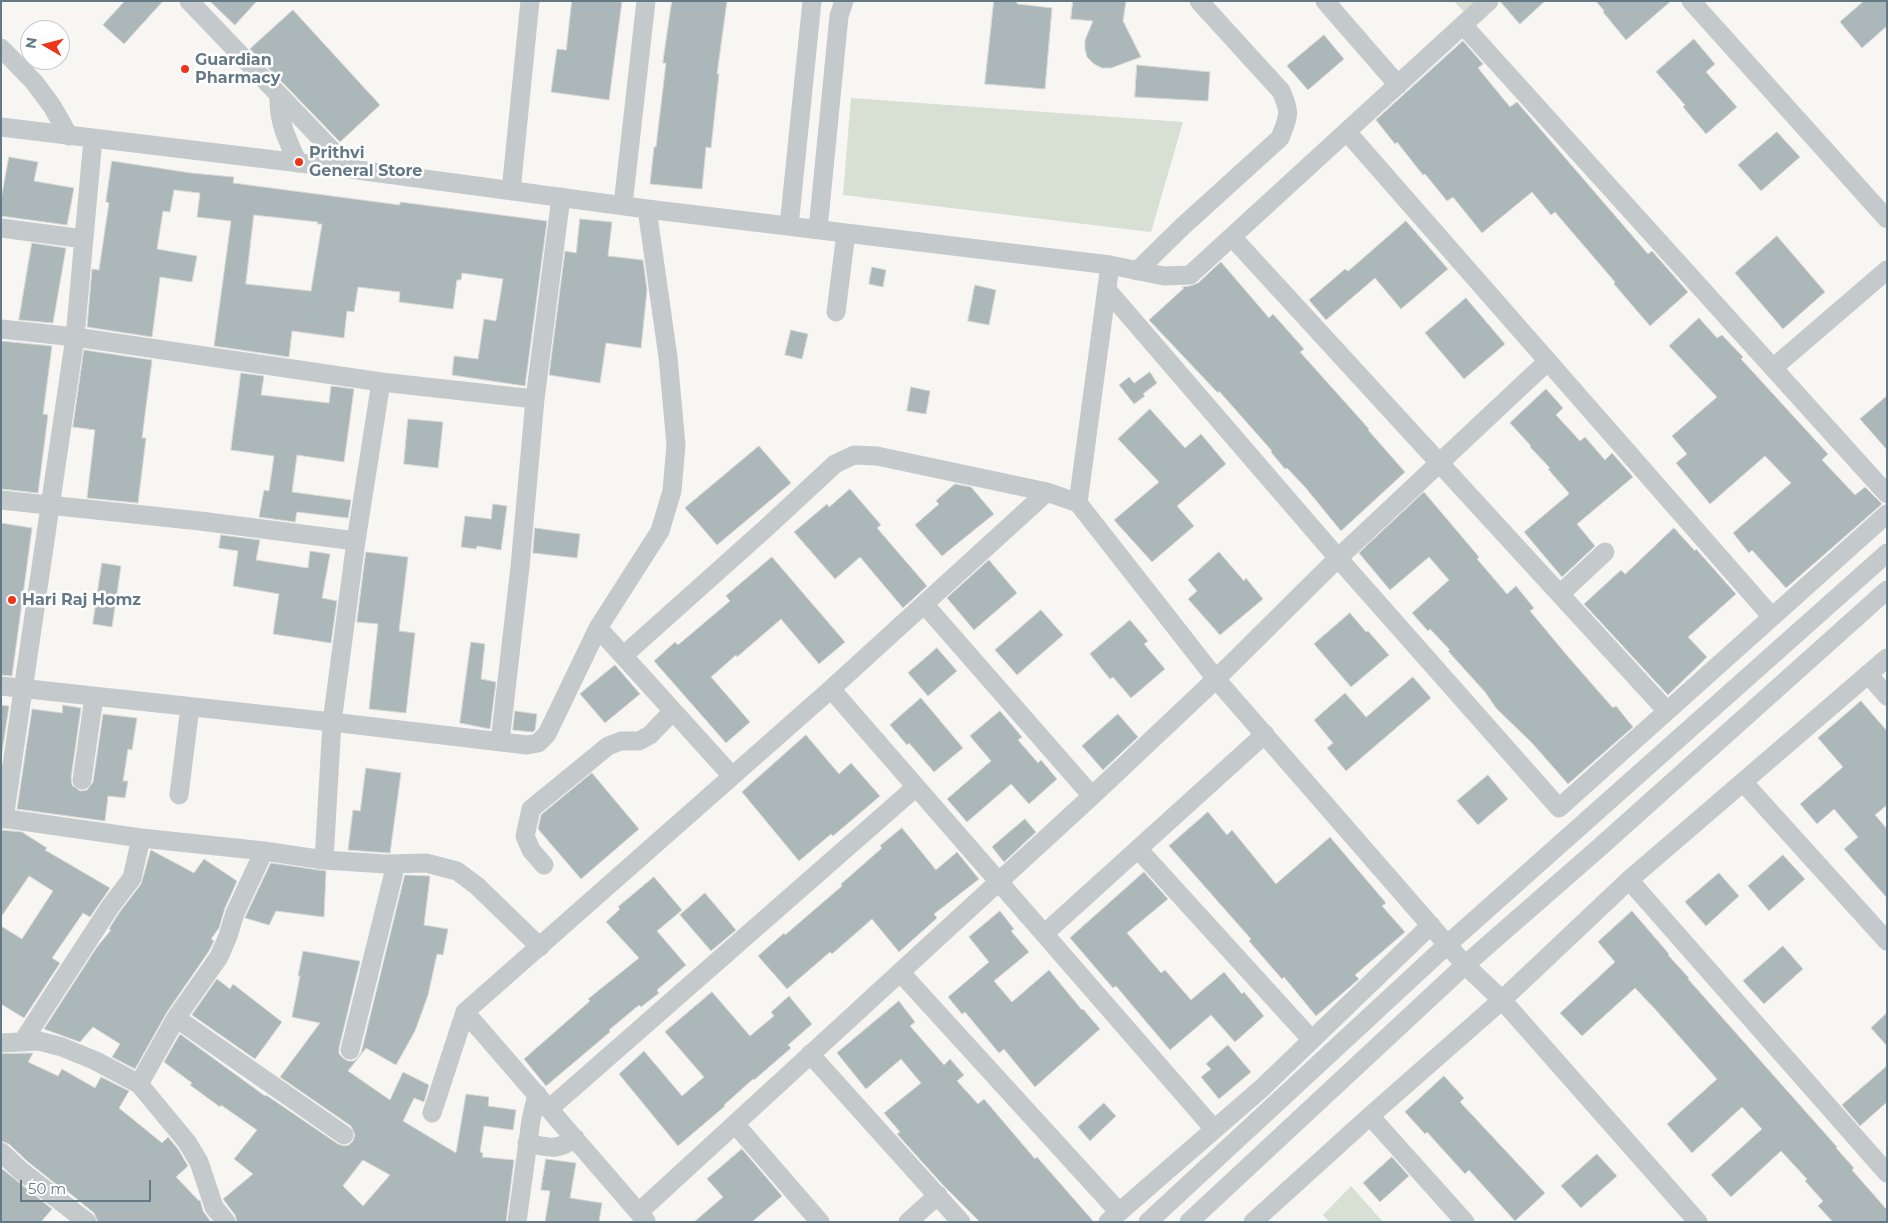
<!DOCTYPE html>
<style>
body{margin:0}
#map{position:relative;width:1888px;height:1223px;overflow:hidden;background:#f7f6f3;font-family:Montserrat,sans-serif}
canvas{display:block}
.frame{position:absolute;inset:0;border:2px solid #637a86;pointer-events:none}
.north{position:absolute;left:20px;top:20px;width:50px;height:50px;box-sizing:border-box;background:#fff;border:1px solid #c1cacf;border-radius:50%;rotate:278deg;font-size:14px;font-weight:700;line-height:20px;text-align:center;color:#637a86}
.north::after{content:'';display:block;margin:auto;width:18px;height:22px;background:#f03419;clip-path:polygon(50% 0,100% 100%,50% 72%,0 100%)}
.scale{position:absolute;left:20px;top:1180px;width:131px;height:22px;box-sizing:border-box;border:2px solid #637a86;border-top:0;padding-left:6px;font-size:15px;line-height:18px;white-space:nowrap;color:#637a86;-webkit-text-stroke:4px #fff;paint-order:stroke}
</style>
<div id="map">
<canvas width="1888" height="1223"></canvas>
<div class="frame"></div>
<div class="north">N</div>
<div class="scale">50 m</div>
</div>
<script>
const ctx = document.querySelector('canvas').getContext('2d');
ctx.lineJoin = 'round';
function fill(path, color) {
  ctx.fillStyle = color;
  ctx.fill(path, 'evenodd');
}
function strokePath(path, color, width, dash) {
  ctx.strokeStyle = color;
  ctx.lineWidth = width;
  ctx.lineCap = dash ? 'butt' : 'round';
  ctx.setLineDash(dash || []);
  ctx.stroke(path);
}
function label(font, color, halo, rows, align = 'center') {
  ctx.font = font + ' Montserrat,sans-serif';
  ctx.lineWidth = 5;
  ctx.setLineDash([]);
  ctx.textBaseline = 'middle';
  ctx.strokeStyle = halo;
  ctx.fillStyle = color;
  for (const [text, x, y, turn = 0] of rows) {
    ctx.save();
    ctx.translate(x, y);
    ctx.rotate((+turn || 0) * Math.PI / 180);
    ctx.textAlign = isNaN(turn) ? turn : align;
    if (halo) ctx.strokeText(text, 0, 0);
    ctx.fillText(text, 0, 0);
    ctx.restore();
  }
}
const green = new Path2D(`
 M1454 1H1483L1470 19Z
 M851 98 1183 122 1151 232 843 195Z
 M1351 1186 1383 1222H1329L1323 1215Z`);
const building = new Path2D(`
 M125 1H163L124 44 103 25Z
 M210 1H257L235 25Z
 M572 1H622L609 100 551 92 557 49 566 50Z
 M672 1H727L717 74H719L711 148 706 147 702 189 650 184 654 147H656L666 63H663Z
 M994 1H1015L1018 4 1052 8 1045 89 985 84Z
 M1073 1H1126L1123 21 1141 57 1111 68H1102L1094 64 1087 57 1085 49V40L1093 21 1071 19Z
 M1500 1H1545L1520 24Z
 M1596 1H1671L1626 40 1603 12 1604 11Z
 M1864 1H1887V26L1862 48 1840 22Z
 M293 10 380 105 340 142 250 49Z
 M1324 35 1344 59 1308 90 1287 66Z
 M1694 39 1715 64 1706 72 1737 107 1706 134 1683 107 1685 105 1656 72Z
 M1463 41 1483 64 1478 68 1510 107 1517 102 1648 254 1652 251 1688 292 1650 326 1614 284 1615 282 1555 212 1551 215 1532 192 1482 233 1453 197 1447 201 1425 174 1423 175 1397 142 1395 144 1376 120Z
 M1137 65 1210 72 1208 101 1135 97Z
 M1777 132 1800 157 1761 191 1738 165Z
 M9 157 38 162 34 181 74 188 67 225 1 216V200Z
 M112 161 191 173 234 177 233 183 400 205V202L547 221 525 386 452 375 454 356 478 359 484 319 496 321 503 279 462 273 461 280H457L453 309 399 302 400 292 358 287 354 312 347 311 344 338 292 331 289 357 214 346 231 221 197 217 200 193 174 190 170 212 163 211 157 249 197 256 192 282 160 277 152 337 87 327 92 269 99 270 109 203 106 202ZM254 215 318 222 317 224H322L311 291 246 284Z
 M580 219 612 222 608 256 643 260 647 290 641 348 606 343 600 383 549 375 565 251 576 253Z
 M1406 221 1448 269 1401 309 1375 278 1326 320 1309 300 1345 269 1348 271Z
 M1777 236 1825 292 1783 329 1735 273Z
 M32 243 66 248 53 323 19 320Z
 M1221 262 1269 318 1273 314 1304 349 1300 352 1369 429 1368 430 1405 472 1341 531 1305 487 1287 468 1285 469 1271 452 1272 451 1219 391 1218 393 1149 320 1184 288 1182 287 1190 286 1198 283Z
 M872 267 886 270 883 287 869 284Z
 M975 285 996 290 989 325 968 321Z
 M1466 298 1505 344 1464 379 1425 333Z
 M1699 318 1717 338 1722 335 1743 357 1741 359 1828 454 1822 460 1855 495 1865 487 1882 504 1786 588 1752 550 1749 553 1733 533 1791 483 1765 456 1710 504 1676 463 1687 454 1672 436 1717 397 1669 346Z
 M791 330 808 334 802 359 785 355Z
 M1 341 52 346 43 414 48 415 38 493 1 489Z
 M84 350 152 360 142 438H146L138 503 87 498 95 430 73 427Z
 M1150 372 1157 383 1143 394 1145 396 1134 404 1119 385 1129 377 1134 383Z
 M241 373 264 376 261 395 329 403 331 386 354 389 344 462 297 455 292 492 351 500 348 518 297 512 295 522 259 517 264 490 269 491 274 456 231 450Z
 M911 387 930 391 926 414 907 411Z
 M1546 389 1563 408 1556 415 1580 441 1585 437 1605 460 1612 453 1633 477 1577 524 1595 546 1562 577 1524 532 1569 494 1568 492 1548 469 1550 468 1530 447 1531 446 1510 423Z
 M1887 396V450L1860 419Z
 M1150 409 1185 448 1201 434 1226 464 1177 506 1194 526 1152 562 1114 520 1159 482 1118 439Z
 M408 419 443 422 438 468 404 464Z
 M759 446 791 483 717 545 685 508Z
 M955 484 971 487 994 514 942 556 915 525 939 504 936 501Z
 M850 489 881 525 877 528 927 586 903 608 860 557 835 579 794 532 827 504 829 507Z
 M1424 492 1479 557 1477 559 1507 594 1516 586 1534 608 1530 611 1570 659 1613 708 1616 706 1633 727 1568 784 1533 744 1496 708 1485 692 1448 651 1450 650 1430 629 1428 631 1412 613 1449 580 1429 557 1390 590 1359 553Z
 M493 504 507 506 501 550 477 546 476 549 461 547 465 516 491 519Z
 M1 523 32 528 12 676 1 675Z
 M535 528 580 534 577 558 533 553Z
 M1674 528 1695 551 1696 549 1736 594 1688 637 1707 657 1668 695 1584 604 1621 570 1625 574Z
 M221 535 260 540 256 560 308 568 310 551 330 554 322 598 337 601 331 643 273 634 279 594 233 586 238 551 219 548Z
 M366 552 408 557 399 631 415 633 406 713 369 709 378 624 357 622Z
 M1219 552 1244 581 1246 578 1263 599 1220 635 1188 599 1197 591 1188 580Z
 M772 557 845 642 819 664 781 619 737 657 736 655 711 677 750 722 726 743 654 661 675 642 678 645 730 601 726 596Z
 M989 560 1017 593 974 630 947 598Z
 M102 563 121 566 112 627 93 624Z
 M1041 610 1063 635 1017 675 995 650Z
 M1350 613 1366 632 1368 631 1389 655 1351 687 1314 644Z
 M1130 620 1148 641 1144 644 1165 669 1131 698 1113 677 1110 679 1090 654Z
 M471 642 485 644 481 679 496 682 490 729 460 723Z
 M937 648 957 671 928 696 908 673Z
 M615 665 640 694 605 723 580 694Z
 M1413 677 1431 698 1346 771 1327 748 1333 743 1314 720 1345 693 1366 717Z
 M921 698 963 748 934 772 909 743 907 745 890 725Z
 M1861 701 1887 731V805L1875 815 1887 829V898L1844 849 1858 837 1834 809 1817 824 1800 804 1843 767 1818 738Z
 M1 705 9 706 1 760Z
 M63 705 81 708 71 778 72 785 80 791 87 790 93 782 103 714 137 718 132 750 128 749 123 781H128L125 798 108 796 105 821 17 809 32 709 62 713Z
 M515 711 537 714 535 730 533 732 513 730Z
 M1000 711 1022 737 1018 740 1038 763 1041 760 1057 779 1029 804 1011 784 967 822 947 799 991 761 970 736Z
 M1118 714 1138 737 1103 770 1082 746Z
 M806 735 839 774 851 763 880 796 833 836 831 834 799 861 742 792Z
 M366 768 401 773 390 853 348 850 353 810 360 811Z
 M592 773 639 829 581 879 538 829 541 815Z
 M1488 775 1508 799 1478 825 1457 801Z
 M1208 812 1227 835 1232 830 1276 884 1330 837 1386 903 1382 906 1405 932 1355 975 1359 979 1316 1016 1284 977 1282 979 1249 941 1251 939 1169 846Z
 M1025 819 1036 832 1004 862 992 847Z
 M902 828 936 870 957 852 979 879 934 914 937 918 899 952 872 919 832 954 830 952 787 989 758 956 784 933 785 935 842 886 841 884 882 848 880 846Z
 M1 830 22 832 47 848 45 850 110 888 90 917 83 913 52 958 60 963 24 1018 1 1004V926L22 939 53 891 29 876 1 917Z
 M151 850 194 873 204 859 237 881 225 908 219 928 211 939 214 941 209 951 167 1012 135 1069 112 1057 120 1044 93 1027 80 1042 44 1029 97 947 111 930 109 929 119 913 141 884Z
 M1783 855 1805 879 1769 911 1748 886Z
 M271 863 326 871 324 917 276 911 269 925 245 918Z
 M1144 872 1168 899 1127 933 1161 973 1165 970 1191 1000 1224 972 1242 994 1244 992 1264 1016 1235 1042 1211 1015 1170 1050 1116 986 1113 988 1070 938Z
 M1719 873 1739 896 1706 926 1685 902Z
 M405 875 430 876 424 925 448 929 443 955 437 954 428 995 415 1031 396 1065 366 1048 348 1071 390 1100 403 1072 429 1085 424 1102 414 1098 403 1121 456 1153 466 1094 489 1097 488 1106 516 1110 513 1130 484 1126 480 1152 483 1153 482 1157 514 1160 506 1222H237L235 1215 223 1199 253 1174 234 1159 257 1130 221 1105 220 1107 190 1085 192 1083 164 1062 180 1034 265 1096 266 1095 338 1144 344 1146 349 1145 353 1141 355 1135 351 1126 280 1077 320 1023 292 1017 300 976H298L303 951 360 961 339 1048V1054L343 1058 348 1061H354L358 1057 361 1053ZM363 1160 390 1175 363 1206 343 1186Z
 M654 877 682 910 657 931 686 965 657 990 659 993 641 1007 639 1005 609 1030 610 1032 546 1086 524 1059 590 1001 588 999 639 958 606 922 620 909 618 907Z
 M705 893 736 930 711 951 680 915Z
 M1000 911 1014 929 1011 931 1029 952 994 981 1012 1002 1049 970 1082 1010 1083 1009 1100 1029 1035 1087 1004 1049 999 1053 965 1012 962 1014 948 997 989 962 969 937Z
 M1632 911 1669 954 1668 955 1689 978 1688 979 1837 1147 1836 1148 1854 1168 1852 1170 1887 1210V1222H1833L1818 1206 1823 1201 1805 1181 1807 1179 1781 1151 1731 1197 1711 1175 1762 1129 1742 1107 1692 1153 1667 1124 1717 1079 1655 1009 1635 988 1582 1036 1560 1013 1615 962 1598 942Z
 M1783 946 1803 969 1764 1004 1743 981Z
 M217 979 230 989 233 984 282 1022 255 1059 192 1015Z
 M712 992 750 1036 774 1016 771 1012 789 996 812 1024 788 1045 791 1048 754 1080 753 1079 724 1105 725 1106 678 1146 619 1074 644 1051 682 1096 704 1077 665 1032Z
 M899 1001 915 1022 910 1026 944 1065 950 1059 964 1075 957 1081 978 1104 984 1099 1035 1159 1037 1157 1094 1222H980L943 1185 897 1134 900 1132 884 1113 921 1083 901 1059 866 1089 837 1053Z
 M1887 1013V1046L1871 1028Z
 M1228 1045 1251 1072 1219 1099 1201 1077 1211 1069 1206 1064Z
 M32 1053H33L28 1062 58 1076 62 1069 95 1088 101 1077 129 1091 119 1108 162 1143 168 1137 178 1149 188 1166 176 1177 199 1201 200 1200 203 1211 211 1222H98L94 1213 67 1191 66 1192 27 1161 9 1144 1 1141V1054Z
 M1887 1066V1102L1860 1126 1842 1105Z
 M1444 1076 1464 1098 1460 1102 1545 1193 1515 1221 1469 1170 1465 1174 1427 1132 1425 1134 1405 1112Z
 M1104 1103 1116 1116 1090 1141 1078 1127Z
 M742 1149 782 1196 752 1222H694L723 1197 707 1179Z
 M1597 1154 1617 1176 1581 1208 1561 1186Z
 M1392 1157 1409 1176 1380 1202 1363 1183Z
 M546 1159 576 1163 570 1198 602 1203 599 1222H545L550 1191 541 1190Z
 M1 1168 52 1209 41 1222H1Z`);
const minor = new Path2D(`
 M189 1 350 169
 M1325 1 1398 85
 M1691 1 1887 219
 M1463 25 1887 494
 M1 48 34 82 52 106 69 136
 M279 95C278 122 287 139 298 163
 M1 127 350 169 647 209 1110 265 1164 276 1190 275 1489 1
 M1347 132 1772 617
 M511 191 530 1
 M623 205 646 1
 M789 226 812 1
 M1 228 84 239
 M818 229 839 16 844 1
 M1232 237 1667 711
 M1110 265 1078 503 1216 679 1465 965 1502 1000 1698 1222
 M1137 271 1183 226 1280 138C1289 116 1291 113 1281 91L1199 1
 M1107 290 1338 558 1559 808 1887 514
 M836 312 846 233
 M1 329 75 337 381 382 535 399
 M1773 368 1887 270
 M1 500 200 521 356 541
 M1560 594 1605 552
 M925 605 1092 796
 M598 628 732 776
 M623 656 765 529 835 464 854 455 877 456 1047 492 1078 503
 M1868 674 1887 696
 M1 686 332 722 527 745 538 743 547 734 598 628 660 531 672 491 676 445 668 357 647 209
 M831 689 1214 1129
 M500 742 520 567 535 399 561 197
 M82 780 94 697
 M1743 782 1887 941
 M179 795 190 707
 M1 818 141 838 264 851 324 860 386 864 426 863 457 871 477 886 540 947
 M4 819 75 337 93 139
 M1138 849 1311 1039
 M324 860 332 722 356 541 381 382
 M544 865 531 850 525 836 531 809 608 746 621 741H639L650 735 673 711
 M1629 880 1887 1173
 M1044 934 1265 734
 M900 972 1119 1212
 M465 1012 646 1221
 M176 1018 344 1135
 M23 1041 110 907 132 878 141 838
 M1 1043 39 1041 62 1047 96 1061 139 1084 187 1142 199 1162 214 1207 226 1222
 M350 1050 396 864
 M810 1054 961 1222
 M139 1084 176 1018 219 957 228 936 235 913 264 851
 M550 1108 916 787
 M432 1113 465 1012 831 689 1047 492
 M1370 1116 1465 1222
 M735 1124 820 1222
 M527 1143C549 1147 556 1152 575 1138
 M1 1152 20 1170 87 1222
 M639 1212 1092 796 1216 679 1338 558 1548 361
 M517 1222 531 1120 537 1094
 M908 1222 938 1195
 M1108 1222 1262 1088 1431 925
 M1148 1222 1448 944 1887 553
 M1189 1222 1465 965 1600 847 1887 590
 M1253 1222 1370 1116 1502 1000 1629 880 1887 658`);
const markers = [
 [185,69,5,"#f03419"],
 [299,162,5,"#f03419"],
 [12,600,5,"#f03419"]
];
const poiNames = [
 ["Guardian",195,60],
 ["Pharmacy",195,78],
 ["Prithvi",309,153],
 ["General Store",309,171],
 ["Hari Raj Homz",22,600]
];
fill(green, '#d8dfd3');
fill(building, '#acb7ba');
strokePath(building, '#d8d8d5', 1);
strokePath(minor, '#c4c9cb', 19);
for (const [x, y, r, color] of markers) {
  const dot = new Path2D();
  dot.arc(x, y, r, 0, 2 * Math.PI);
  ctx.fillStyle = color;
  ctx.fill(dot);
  strokePath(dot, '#fff', 2);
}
label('bold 16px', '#637a86', '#fff', poiNames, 'left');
</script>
